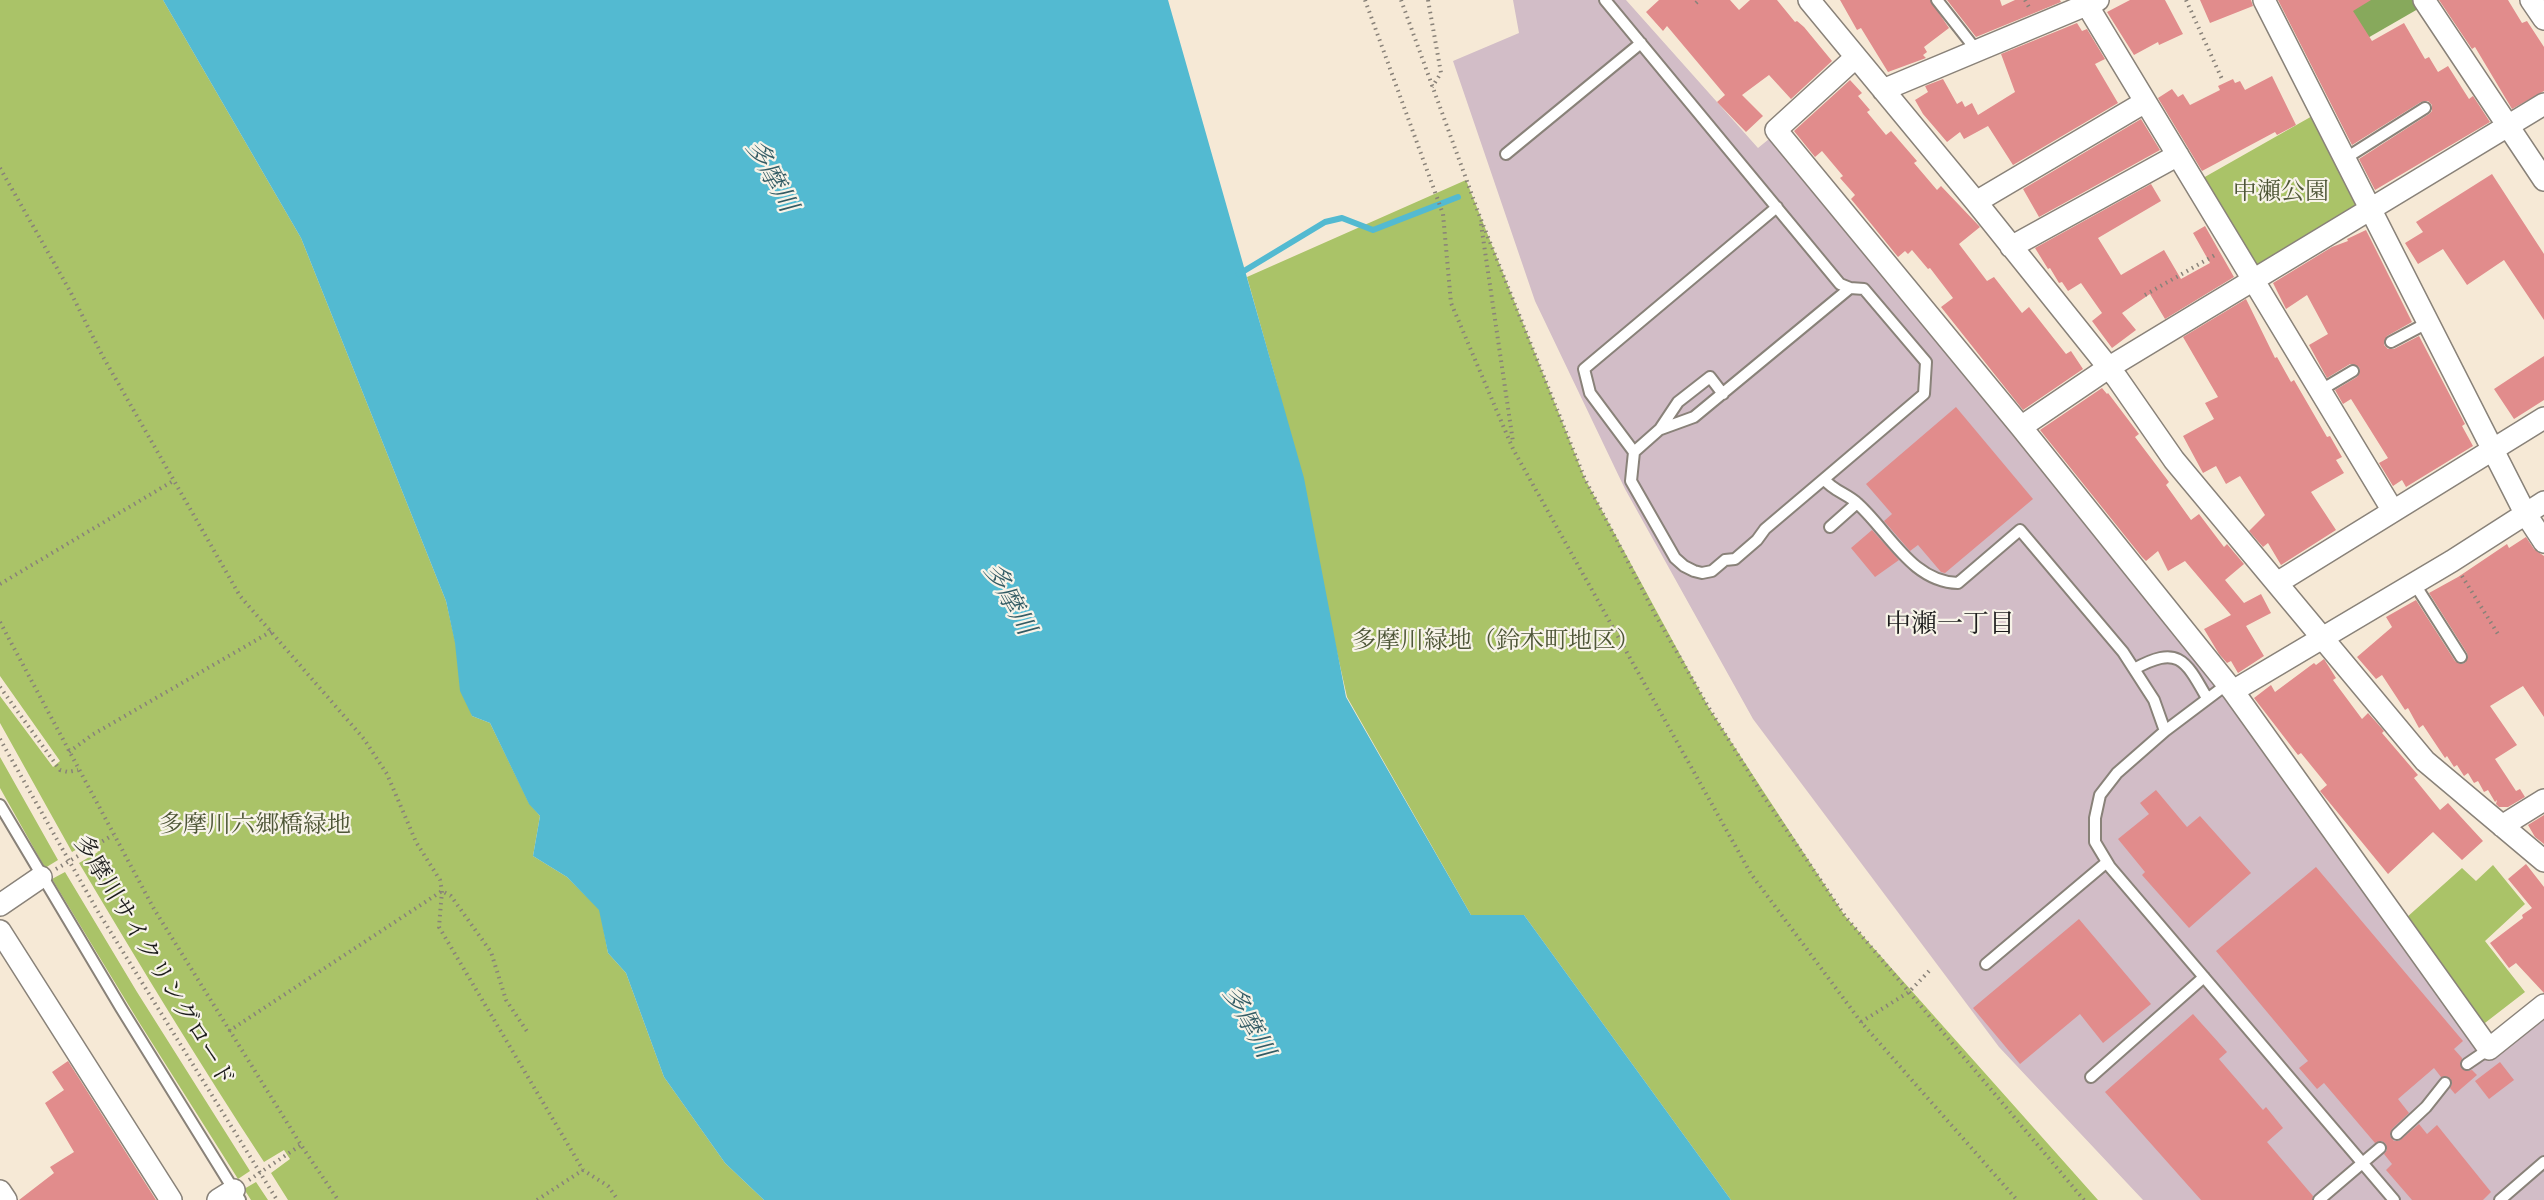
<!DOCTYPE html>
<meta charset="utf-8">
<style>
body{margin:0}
canvas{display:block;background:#f6e9d6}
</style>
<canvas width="2544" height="1200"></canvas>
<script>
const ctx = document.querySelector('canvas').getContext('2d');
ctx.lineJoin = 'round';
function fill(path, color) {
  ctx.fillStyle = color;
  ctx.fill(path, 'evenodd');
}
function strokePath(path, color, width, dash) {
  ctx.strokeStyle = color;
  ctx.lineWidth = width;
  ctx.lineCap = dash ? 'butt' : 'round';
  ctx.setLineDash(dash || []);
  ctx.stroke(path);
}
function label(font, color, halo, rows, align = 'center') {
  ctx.font = font + ' "IM FELL English","Noto Serif JP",serif';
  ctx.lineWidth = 4.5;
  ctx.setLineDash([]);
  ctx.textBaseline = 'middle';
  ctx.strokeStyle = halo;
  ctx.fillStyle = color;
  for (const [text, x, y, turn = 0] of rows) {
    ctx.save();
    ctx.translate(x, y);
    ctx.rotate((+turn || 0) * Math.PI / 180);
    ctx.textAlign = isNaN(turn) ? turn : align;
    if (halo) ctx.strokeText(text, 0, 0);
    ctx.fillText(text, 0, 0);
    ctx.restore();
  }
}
const industrial = new Path2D(`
 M1513 0H1626L1758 148 1769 139 2018 432 2230 698 2485 1058 2544 1013V1200H2143L1999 1047 1753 719 1625 489 1535 301 1453 61 1519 33Z`);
const green = new Path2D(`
 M0 0H163L301 238 446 601 472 716 490 723 529 803 540 816 533 856 567 877 600 910 608 953 626 973 664 1077 725 1163 764 1200H288L271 1173 290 1159 284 1150 264 1162C200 1064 139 964 79 863L98 852 92 841 72 852 0 723V696L53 767 60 761 0 676Z
 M2314 115 2359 202 2357 209 2261 267 2254 264 2203 178Z
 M1466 180 1585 479 1709 708 1845 916 2098 1200H1731L1524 915H1471L1347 697 1277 384 1247 277Z
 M0 757 58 860 45 868 0 788Z
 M2493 865 2525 904 2485 941 2525 992 2481 1026 2406 918 2462 868 2476 881Z
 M65 872 137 992 250 1171 238 1179 137 1019 52 879Z
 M256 1182 268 1200H251L244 1189Z`);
const forest = new Path2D(`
 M2307 0H2413L2418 9 2359 43Z`);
const water = new Path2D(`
 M163 0H1168L1304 478 1346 697 1471 915H1524L1731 1200H764L725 1163 664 1077 626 973 608 953 599 910 567 877 533 856 540 816 529 804 490 723 472 716 460 691 455 643 446 601 301 238Z`);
const stream = new Path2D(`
 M1239 274 1325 222 1342 218 1373 230 1458 197`);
const building = new Path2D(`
 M1659 0H1730L1739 10 1750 0H1777L1795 22 1797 21 1804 27 1832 61 1791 99 1769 75 1742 95 1763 116 1746 132 1717 102 1725 95 1667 26 1663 31 1646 12Z
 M1840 0H1930L1949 28 1924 47 1927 52 1923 55 1926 58 1888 72 1861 28 1857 30Z
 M1947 0H2000L2002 6 2015 0H2060L2061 2 1976 37Z
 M2130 0H2165L2183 34 2159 45 2158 42 2134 55 2107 12Z
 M2200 0H2251L2253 6 2210 23Z
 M2278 0H2371L2353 11 2372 41 2404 23 2425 59 2429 57 2438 72 2448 66 2469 99 2473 96 2490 122 2375 190 2359 159 2429 114 2432 111V105L2428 101 2421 102 2352 145Z
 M2439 0H2508L2522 23 2527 21 2544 47V91L2512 109 2475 47 2472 49Z
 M2077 23 2082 31 2087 29 2105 59 2095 64 2118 103 2013 165 1988 126 1964 139 1960 132 1947 142 1923 114 1915 100 1928 92 1925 86 1943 79 1957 104 1962 101 1965 107 1972 103 1978 115 2015 92 2001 54Z
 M2272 76 2296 125 2277 135 2275 132 2202 171 2158 98 2172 89 2178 97 2183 94 2190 105 2220 90 2218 86 2233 79 2235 83 2240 81 2245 90Z
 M1850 80 1862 93 1858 96 1870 110 1867 112 1886 135 1891 131 1917 161 1914 163 1937 190 1941 186 1980 227 1959 244 1987 281 1994 277 2022 313 2029 307 2066 354 2071 351 2083 369 2023 410 1941 307 1953 298 1930 268 1928 269 1912 250 1908 254 1905 251 1898 257 1851 199 1855 195 1840 178 1843 176 1822 151 1815 157 1794 131Z
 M2141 119 2160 150 2039 217 2023 189Z
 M2492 174 2544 254V320L2504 260 2467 285 2443 249 2418 264 2405 243 2423 232 2416 222Z
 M2151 184 2161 201 2098 238 2121 275 2164 250 2181 279 2210 263 2193 233 2205 226 2234 277 2165 319 2150 294 2122 313 2136 330 2112 348 2092 321 2102 313 2081 283 2068 291 2062 282 2059 283 2050 268 2048 269 2035 248Z
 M2366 230 2412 322 2387 336 2384 345 2388 349H2394L2419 336 2465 424 2462 426 2473 446 2406 487 2402 480 2393 486 2379 463 2388 458 2351 399 2343 404 2335 390 2357 377 2360 371 2359 367 2350 364 2327 378 2309 345 2328 334 2307 295 2286 309 2273 283 2332 247 2348 241 2347 239Z
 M2246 299 2275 358 2277 357 2291 382 2294 380 2327 437 2330 436 2342 457 2336 460 2344 473 2311 492 2336 530 2281 565 2268 543 2263 547 2249 531 2265 515 2240 476 2226 484 2216 466 2203 473 2183 436 2214 419 2205 403 2218 397 2183 337Z
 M2544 356V400L2514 419 2494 389Z
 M2102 388 2107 394 2108 393 2139 434 2135 437 2169 482 2166 485 2191 520 2199 514 2224 547 2227 544 2244 564 2225 580 2244 603 2261 594 2271 613 2246 626 2264 656 2238 673 2231 661 2227 663 2219 654 2204 629 2231 615 2185 561 2168 571 2158 551 2146 561 2142 557 2040 430Z
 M1956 407 2033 499 1945 573 1941 572 1918 545 1910 551 1884 521 1892 514 1866 484Z
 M1872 530 1899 560 1875 577 1851 548Z
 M2526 537 2534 549 2544 556V717L2523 686 2490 706 2517 745 2495 759 2516 791 2520 789 2525 797 2508 807H2499L2496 804 2497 800 2495 802 2488 790 2484 792 2478 781 2474 783 2468 773 2464 776 2457 765 2454 767 2447 756 2445 758 2423 725 2419 728 2408 708 2405 710 2382 675 2376 679 2357 657 2392 627 2386 617 2416 600 2455 661 2461 664 2465 663 2468 657 2467 653 2429 593 2458 577 2507 544 2509 548Z
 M2324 659 2336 678 2333 680 2362 719 2368 713 2377 723 2384 731 2382 733 2418 775 2414 778 2440 810 2448 803 2483 841 2462 860 2433 832 2388 874 2320 791 2327 785 2301 753 2298 755 2254 698 2271 685 2275 692 2314 663 2316 665Z
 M2156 790 2187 827 2200 816 2251 873 2189 928 2142 875 2145 872 2118 839 2149 814 2140 803Z
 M2544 815V844L2535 837 2528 825Z
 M2526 864 2544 887V993L2516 963 2509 968 2490 943 2523 918 2522 915 2532 908 2508 879Z
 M2316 867 2463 1041 2454 1049 2462 1058 2461 1068 2467 1071 2472 1070 2477 1075 2455 1094 2450 1088 2452 1084 2450 1078 2441 1077 2434 1068 2398 1099 2409 1113 2392 1129 2390 1136 2394 1141H2399L2419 1124 2427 1134 2437 1125 2491 1192 2483 1200H2412L2386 1170 2392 1164 2384 1154 2387 1150 2386 1144 2382 1141 2375 1143 2324 1083 2317 1089 2299 1068 2308 1061 2216 951Z
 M2079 919 2151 1004 2103 1043 2080 1014 2020 1064 1973 1008Z
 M2193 1014 2227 1052 2219 1059 2263 1110 2266 1107 2283 1128 2267 1142 2313 1196 2312 1200H2201L2105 1092Z
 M68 1061 156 1200H19L54 1173 50 1167 74 1152 45 1103 64 1090 52 1072Z
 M2500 1062 2514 1080 2489 1099 2475 1081Z`);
const path = new Path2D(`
 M1365 0 1443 214 1451 303 1513 449 1751 874 1861 1022 2017 1200
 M1401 0 1480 217 1585 479 1656 616 1709 708 1764 797 1845 916 2084 1200
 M1428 0 1441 73 1432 87
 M2025 0 2030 9
 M2186 0 2222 79
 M1696 3 1699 0
 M0 168 70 291 102 355 240 596 364 739 387 774 416 842 440 880 442 891 439 927 583 1170 608 1186 618 1200
 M1481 224 1513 442
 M2145 295 2215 255
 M2462 576 2498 634
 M0 584 173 481
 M0 622 154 909 301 1145 338 1200
 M0 687 60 770 68 772 78 770
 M0 739 97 910 277 1200
 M69 752 92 735 272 631
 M56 869 113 835
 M1861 1022 1909 992 1931 969
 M229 1031 442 891 451 896 491 952 506 1000 528 1033
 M249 1180 301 1145
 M537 1200 583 1170`);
const service = new Path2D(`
 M1605 0 1840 284 1850 288
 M1937 0 1977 51
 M1506 154 1641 43
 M2346 158 2425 108
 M2391 342 2429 322
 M2321 390 2353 371
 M1723 394 1710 377 1678 402 1660 429 1634 452 1631 481 1675 558 1684 566 1694 571 1702 573 1712 571 1725 560 1735 559 1757 540 1765 529 1824 479C1833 491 1848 494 1858 504 1889 532 1912 582 1958 583L2020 530 2123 652 2154 700 2165 731
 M1661 429 1694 417 1850 288 1864 289 1926 362 1924 394 1824 479
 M1634 452 1590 393 1584 369 1777 207
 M1830 527 1857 503
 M2414 583 2461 657
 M2134 669C2178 645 2185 659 2207 698
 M2226 685 2165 731 2117 773 2100 795 2095 818V842L2110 867 2394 1200
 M0 805 121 1008 240 1200
 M1986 964 2107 862
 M2467 1064 2489 1049
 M2091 1077 2204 977
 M2397 1134 2426 1107 2445 1083
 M2319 1200 2380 1148
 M2500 1200 2544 1162`);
const minor = new Path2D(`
 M1809 0 1976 202 2117 378 2174 460 2425 761 2544 861
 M2084 0 2393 511
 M2264 0 2525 513 2544 542
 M2424 0 2544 180
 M2531 0 2544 19
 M1856 57 1776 130 2021 427 2233 691 2489 1049 2544 1005
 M1883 90 2098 0
 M1976 202 2145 102
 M2011 247 2178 155
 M2021 427 2108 368 2544 104
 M2277 583 2544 418
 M2233 691 2452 561 2544 502
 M2502 826 2544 800
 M0 905 41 877
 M0 931 171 1200
 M0 1191 6 1200
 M218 1200 234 1190`);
const parkNames = [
 ["中瀬公園",2281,194],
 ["多摩川緑地（鈴木町地区）",1496,643],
 ["多摩川六郷橋緑地",255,827]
];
const streetNames = [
 ["多摩川サイクリングロード",152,962,59]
];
const waterNames = [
 ["多摩川",769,177,61],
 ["多摩川",1007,600,61],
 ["多摩川",1246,1023,61]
];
const neighbourhoodNames = [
 ["中瀬一丁目",1950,627]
];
fill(industrial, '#d2bdc7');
fill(green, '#aac368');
fill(forest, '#87a95c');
fill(water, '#53bad1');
strokePath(stream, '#53bad1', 6);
fill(building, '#e18c8c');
strokePath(service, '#898279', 14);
strokePath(minor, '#898279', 24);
strokePath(path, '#898279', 4, [1.5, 4.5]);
strokePath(service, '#fff', 10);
strokePath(minor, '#fff', 21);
label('24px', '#4e5637', '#f7f3e8', parkNames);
label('24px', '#1c1c1c', '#f7f3e8', streetNames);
label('italic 26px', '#325b64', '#f7f3e8', waterNames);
label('26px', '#1c1c1c', '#f7f3e8', neighbourhoodNames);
</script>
